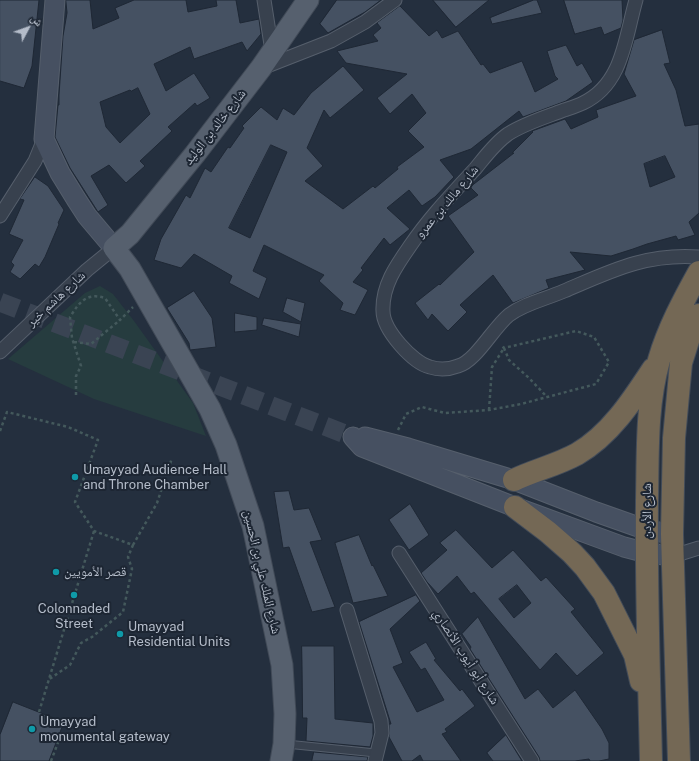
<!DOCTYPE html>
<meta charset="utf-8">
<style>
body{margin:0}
#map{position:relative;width:699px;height:761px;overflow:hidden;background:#242f3e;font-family:"Public Sans","Noto Naskh Arabic",sans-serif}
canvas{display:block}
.north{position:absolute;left:8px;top:8px;width:40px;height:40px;-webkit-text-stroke:3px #1d2633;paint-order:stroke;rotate:49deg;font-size:11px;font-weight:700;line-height:16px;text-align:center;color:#b4bcc9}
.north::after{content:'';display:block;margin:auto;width:14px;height:18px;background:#b4bcc9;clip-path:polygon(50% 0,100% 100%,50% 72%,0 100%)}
</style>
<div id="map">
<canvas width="699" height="761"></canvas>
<div class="north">ش</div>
</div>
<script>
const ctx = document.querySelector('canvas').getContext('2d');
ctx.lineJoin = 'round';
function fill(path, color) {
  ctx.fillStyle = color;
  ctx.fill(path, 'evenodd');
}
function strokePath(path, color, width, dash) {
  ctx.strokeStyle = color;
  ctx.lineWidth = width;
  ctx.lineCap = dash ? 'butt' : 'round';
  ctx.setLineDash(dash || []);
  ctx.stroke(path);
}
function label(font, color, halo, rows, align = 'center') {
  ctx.font = font + ' "Public Sans","Noto Naskh Arabic",sans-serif';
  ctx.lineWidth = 4;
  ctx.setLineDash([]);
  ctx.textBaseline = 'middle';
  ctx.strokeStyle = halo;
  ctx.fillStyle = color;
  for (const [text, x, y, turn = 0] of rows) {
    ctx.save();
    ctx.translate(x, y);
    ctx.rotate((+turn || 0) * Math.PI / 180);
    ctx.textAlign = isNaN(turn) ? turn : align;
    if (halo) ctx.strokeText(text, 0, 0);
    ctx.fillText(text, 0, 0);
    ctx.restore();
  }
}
const green = new Path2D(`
 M100 286 113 294 134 321 193 403 206 436 94 399 8 359 85 293Z`);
const building = new Path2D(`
 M0 0H39L32 66 24 88 0 81Z
 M66 0H90L93 29 119 18 115 8 134 0H186L188 12 217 6 216 0H236L240 23 259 19 261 34 247 51 242 42 194 59 190 47 154 64 166 91 194 73 210 98 197 106 195 103 168 127 172 131 140 161 145 166 126 183 109 165 91 176 108 205 98 212 70 168 55 137 58 105H59V95L63 36 67 13ZM138 88 150 114 120 143 106 127 100 102 130 90 131 91Z
 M337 0H381L365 12 328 33 320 24Z
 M433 0H489L456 27Z
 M534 0H537L542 13 492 24 490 18Z
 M564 0H622L623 20 621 28 604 35 601 27 575 34Z
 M400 6 429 36 437 30 442 38 458 31 481 65 483 64 490 73 522 61 535 92 558 79 555 76 547 51 566 45 577 66 582 63 593 82 566 101 523 117 519 111 471 149 440 160 454 177 435 197 422 206 409 190 387 208 410 229 390 245 384 238 361 268 363 270 353 282 368 290 355 315 340 310 343 303 319 281 324 275 264 245 253 271 267 278 259 299 229 283 232 276 194 254 181 268 154 260 161 239 186 195 190 198 205 168 211 172 228 147 230 148 244 128 242 126 261 107 277 120 283 108 294 115 311 93 343 66 364 90 330 118 324 110 307 148 323 166 305 181 343 209 373 186 375 188 398 169 397 167 424 147 408 131 426 113 412 94 390 114 377 98 407 74 346 63 337 51 378 41 373 35 381 28 377 23ZM271 145 287 152 250 238 229 228Z
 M662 30 670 63 664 64 676 90 685 126 699 124V213L689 222 695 235 678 240 676 236 647 244 633 249 611 256 570 252 585 270 546 280 549 288 513 303 493 275 460 305 467 312 448 331 432 314 428 320 415 303 439 284 440 285 474 252 448 216 478 195 470 187 514 153H512L533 132 532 131 565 119 571 129 598 117 596 110 636 96 624 74 634 40ZM665 156 675 177 650 187 644 164Z
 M35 177 48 186 64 210 58 223 59 224 45 257 39 267 35 264 20 279 10 272 14 265 11 262 23 240 9 234 24 200 20 199Z
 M194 291 212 318 216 347 190 350 189 343 167 308Z
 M287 298 305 303 301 322 283 312Z
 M235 313 257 317V330L235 332Z
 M264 318 301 324 299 337 262 325Z
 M289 491 294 510 309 508 322 540 310 542 335 607 312 612 289 547 283 548 274 492Z
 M410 504 429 535 409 550 389 520Z
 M456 530 492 568 513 550 541 581 546 577 575 609 571 612 604 653 577 676 556 653 540 670 474 592 471 594 457 576 438 594 427 582 421 573 447 550 440 543ZM517 585 531 603 514 618 499 599Z
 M359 535 372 566 373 565 388 596 353 603 335 543Z
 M416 595 420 601 390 629 403 663 393 667 417 712 444 700 425 668 421 670 409 652 426 642 436 659 434 660 460 691 462 689 475 706 445 729 447 732 442 734 461 761H423L420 755 412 761H402L389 737V724H391L359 622Z
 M478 617 525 699 538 689 553 708 575 690 602 729 609 743V759L599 761H590L589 759 575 761H540L539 757 470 649 471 647 462 634Z
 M302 646H334L335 719 373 723V736L370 747 306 741 307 718H303Z
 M13 702 64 722 49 761H0V735Z
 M506 735 522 761H493L487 753Z
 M314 752 368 757 367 761H312Z`);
const secondaryTunnel = new Path2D(`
 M0 302 348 435`);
const path = new Path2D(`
 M74 342 91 344 120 320
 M504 348 509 360 529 378 547 397
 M76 395V376L81 366 72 338 70 317C79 303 86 292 105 298L120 320 133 307
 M489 410 492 367 504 348
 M398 430 406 414 422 407 445 413 489 410 521 404 596 384 609 362 594 337 576 331 504 348 501 345
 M0 431 7 412 68 427 98 440 75 502 94 531 133 545 128 557 132 569 123 612 92 637 81 643 70 665 48 680
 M133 545 157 503 172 458
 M39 712 94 531
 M51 761 59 740`);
const lane = new Path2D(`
 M286 744 376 753`);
const street = new Path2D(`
 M264 0 272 51
 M636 0C625 38 623 84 583 103 577 106 570 108 564 110 546 117 525 123 508 134 495 143 485 157 475 169 452 194 429 218 410 246 396 266 382 286 383 311 383 330 413 363 430 367 439 370 450 369 458 366 476 361 493 328 509 315 525 303 546 299 564 291 611 271 646 253 699 257
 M262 68 331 41 365 22 395 0
 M0 216 35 161 44 139
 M0 352 87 270 114 248
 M399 553 532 761
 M673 556 699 548
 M347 610 381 721 382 733 375 761`);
const secondary = new Path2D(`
 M55 0 44 139 60 173 76 199 87 216 114 248
 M353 437 362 447 515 507 624 547 647 553 673 556
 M365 437 408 448 514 480 596 512 647 530 672 534`);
const primary = new Path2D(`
 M281 761 284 744 285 714 282 665 253 526 226 445 210 409 130 269 114 248 130 234 195 154 261 68 308 0`);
const highway = new Path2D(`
 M514 480C535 470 557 465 577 454 610 435 632 401 653 369
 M515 507 548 532 572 553 585 567 604 593 635 655 641 681
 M651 761C649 674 646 587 647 501 648 453 646 406 659 360 668 329 684 299 699 272
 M679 761 672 534 674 438 681 363 693 325 699 315`);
const markers = [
 [75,477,4,"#0f9aa8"],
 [56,572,4,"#0f9aa8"],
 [74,595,4,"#0f9aa8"],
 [120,634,4,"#0f9aa8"],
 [32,729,4,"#0f9aa8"]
];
const streetNames = [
 ["شارع خالد بن الوليد",215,127,-52],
 ["شارع مالك بن عمرو",447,202,-50],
 ["شارع هاشم خير",56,299,-43],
 ["شارع الأردن",647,511,-90],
 ["شارع الملك علي بن الحسين",262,572,77],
 ["شارع أبو أيوب الأنصاري",466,657,57]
];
const poiNames = [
 ["Umayyad Audience Hall",83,470],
 ["and Throne Chamber",83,485],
 ["قصر الأمويين",64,572],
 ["Colonnaded",74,609,"center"],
 ["Street",74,624,"center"],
 ["Umayyad",128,627],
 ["Residential Units",128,642],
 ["Umayyad",40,722],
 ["monumental gateway",40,737]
];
fill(green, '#263c3f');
fill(building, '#455162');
strokePath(building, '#1f2835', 1);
strokePath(secondaryTunnel, '#3a4453', 19, [19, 10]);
strokePath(lane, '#565f6c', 9);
strokePath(street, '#565f6c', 15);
strokePath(secondary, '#565f6c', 21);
strokePath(primary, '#414a57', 23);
strokePath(highway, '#434c59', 24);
strokePath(path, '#44595c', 2.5, [3, 3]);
strokePath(lane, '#38414e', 7);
strokePath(street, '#38414e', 13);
strokePath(secondary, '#465061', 19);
strokePath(primary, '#56606e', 21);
strokePath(highway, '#746855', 22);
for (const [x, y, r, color] of markers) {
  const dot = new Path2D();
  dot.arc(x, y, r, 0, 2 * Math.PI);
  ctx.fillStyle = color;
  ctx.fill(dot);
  strokePath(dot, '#1d2633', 1.5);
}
label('13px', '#b4bcc9', '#1d2633', streetNames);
label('13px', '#b4bcc9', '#1d2633', poiNames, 'left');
</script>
